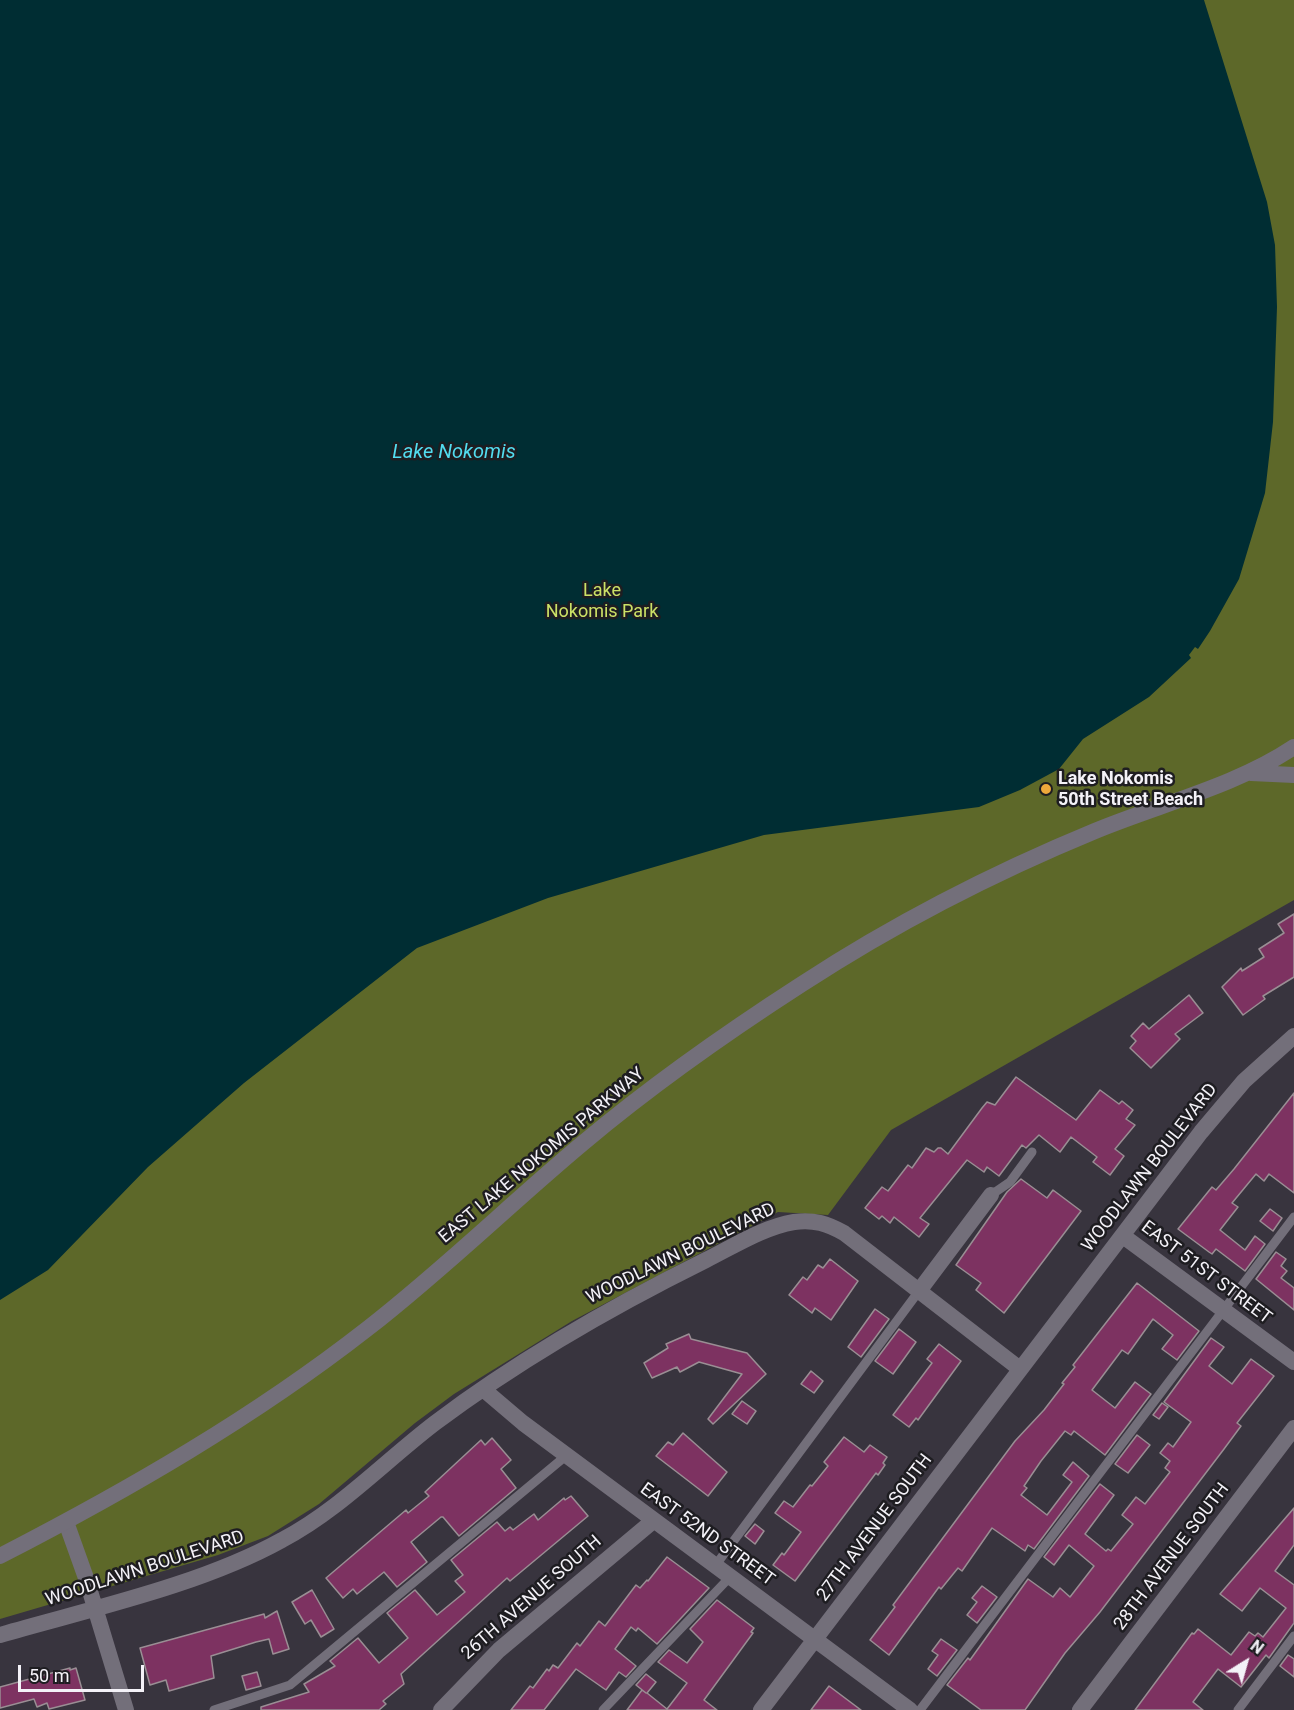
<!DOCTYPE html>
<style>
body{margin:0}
#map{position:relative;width:1294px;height:1710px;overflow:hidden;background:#38343e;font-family:Roboto,sans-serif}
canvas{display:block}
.north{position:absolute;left:1216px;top:1632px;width:60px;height:60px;-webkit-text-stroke:4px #1e1d21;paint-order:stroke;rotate:37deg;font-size:16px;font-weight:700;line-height:24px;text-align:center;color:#f4f2f8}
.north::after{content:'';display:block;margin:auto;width:21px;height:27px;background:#f4f2f8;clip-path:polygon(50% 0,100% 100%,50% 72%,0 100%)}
.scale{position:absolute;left:18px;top:1665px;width:126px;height:27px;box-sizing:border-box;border:3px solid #f4f2f8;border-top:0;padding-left:8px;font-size:18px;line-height:21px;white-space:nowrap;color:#f4f2f8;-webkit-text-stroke:4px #1e1d21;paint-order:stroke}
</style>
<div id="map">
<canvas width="1294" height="1710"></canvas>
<div class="north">N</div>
<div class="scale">50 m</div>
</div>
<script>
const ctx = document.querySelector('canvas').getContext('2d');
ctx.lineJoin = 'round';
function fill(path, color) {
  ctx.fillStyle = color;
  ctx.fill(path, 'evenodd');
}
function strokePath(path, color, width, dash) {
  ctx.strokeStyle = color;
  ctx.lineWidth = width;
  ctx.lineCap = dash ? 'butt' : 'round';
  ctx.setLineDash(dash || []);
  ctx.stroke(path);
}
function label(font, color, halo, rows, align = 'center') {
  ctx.font = font + ' Roboto,sans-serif';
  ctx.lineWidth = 5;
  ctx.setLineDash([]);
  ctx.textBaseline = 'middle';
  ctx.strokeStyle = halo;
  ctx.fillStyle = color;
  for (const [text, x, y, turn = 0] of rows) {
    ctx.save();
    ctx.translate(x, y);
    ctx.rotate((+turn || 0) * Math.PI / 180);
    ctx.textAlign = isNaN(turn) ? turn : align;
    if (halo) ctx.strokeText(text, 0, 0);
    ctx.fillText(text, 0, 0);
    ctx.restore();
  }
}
const green = new Path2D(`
 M0 0H1294V900L891 1130 828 1215 778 1212 572 1321 454 1394 415 1423 319 1504 268 1536 218 1555 0 1619Z`);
const water = new Path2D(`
 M0 0H1204L1267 202 1275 245 1277 307 1273 422 1265 493 1239 579 1210 631 1198 649 1195 647 1189 655 1191 658 1149 697 1083 739 1059 769 1020 790 979 807 764 835 548 898 417 948 244 1083 148 1167 48 1270 0 1300Z`);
const building = new Path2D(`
 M1294 914V977L1263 996 1265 999 1243 1015 1222 987 1241 968 1242 971 1264 957 1259 949 1284 933 1278 924Z
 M1189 995 1203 1013 1175 1034 1180 1039 1151 1068 1130 1048 1136 1041 1131 1036 1143 1023 1149 1029Z
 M1016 1077 1076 1120 1100 1090 1119 1104 1122 1101 1133 1110 1126 1119 1135 1125 1115 1149 1124 1156 1110 1175 1093 1162 1097 1157 1071 1137 1060 1152 1039 1135 1026 1148 1022 1145 999 1176 987 1167 984 1172 967 1160 920 1218 929 1224 919 1237 894 1217 890 1223 882 1216 879 1219 865 1208 882 1187 888 1191 908 1165 912 1168 926 1148 934 1152 938 1148H941L948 1154 982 1108 987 1102 995 1105Z
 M1294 1093V1193L1269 1174 1264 1181 1256 1174 1232 1203 1238 1207 1220 1230 1245 1250 1255 1236 1265 1244 1245 1271 1216 1249 1212 1254 1209 1252 1178 1229 1212 1187 1216 1190 1234 1169Z
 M1021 1179 1047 1198 1053 1190 1081 1211 1004 1313 976 1290 981 1283 956 1265 1007 1192Z
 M1270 1209 1282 1218 1273 1231 1260 1221Z
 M1276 1252 1286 1259 1281 1266 1287 1271 1281 1278 1294 1288V1310L1256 1279Z
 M830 1259 858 1281 831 1320 815 1308 812 1313 789 1295 803 1277 807 1280 818 1265 823 1268Z
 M1137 1283 1199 1331 1177 1360 1162 1349 1173 1335 1153 1319 1128 1354 1122 1350 1092 1390 1115 1408 1135 1382 1151 1394 1105 1455 1074 1431 1071 1435 1065 1431 1041 1461 1024 1486 1027 1488 1021 1495 1047 1515 1072 1482 1063 1475 1073 1462 1089 1476 1034 1549 1028 1545 1025 1551 992 1528 962 1571 958 1568 941 1589 939 1587 889 1655 870 1640 895 1607 893 1605 1015 1441 1044 1410 1064 1384 1062 1383 1075 1367 1073 1365Z
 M875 1309 889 1319 861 1357 848 1347Z
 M899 1329 916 1342 893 1374 875 1361Z
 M689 1334 691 1339 747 1353 766 1374 713 1424 708 1419 742 1374 699 1362 680 1372 677 1367 652 1378 644 1363 668 1348 666 1344Z
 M1211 1338 1224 1347 1209 1366 1232 1384 1251 1359 1274 1376 1237 1423 1241 1426 1224 1449 1100 1612 1065 1653 1025 1710H981L947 1685 968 1658 970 1660 1028 1579 1053 1597 1060 1588 1070 1597 1094 1566 1069 1545 1054 1565 1044 1557 1100 1484 1114 1495 1085 1534 1106 1551 1108 1549 1111 1551 1133 1524 1122 1515 1136 1497 1145 1504 1170 1472 1165 1468 1170 1461 1160 1453 1168 1443 1173 1447 1191 1422 1164 1402Z
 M939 1344 961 1361 918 1420 916 1418 909 1427 893 1415 932 1363 927 1359Z
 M811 1371 823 1381 814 1393 801 1384Z
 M742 1401 756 1411 747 1424 732 1414Z
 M1162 1403 1168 1407 1159 1419 1153 1415Z
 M683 1433 727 1472 708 1496 656 1456 668 1442 673 1445Z
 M1137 1435 1150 1445 1128 1473 1115 1464Z
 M844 1437 864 1452 870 1445 887 1457 883 1463 885 1465 878 1475 876 1473 795 1581 773 1565 782 1553 784 1555 801 1532 775 1513 784 1501 793 1507 810 1485 812 1486 828 1466 824 1462Z
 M492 1438 511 1460 501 1469 516 1488 459 1536 443 1517H441L411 1542 427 1562 397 1587 384 1572 357 1594 353 1589 343 1598 326 1578 406 1510 408 1513 429 1496 425 1492 481 1440 485 1445Z
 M571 1496 588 1516 510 1581 507 1578 401 1674 404 1684 383 1701 386 1704 379 1710H261V1707L309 1692 304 1684 335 1666 330 1661 358 1638 379 1663 408 1638 387 1613 415 1590 437 1615 465 1592 455 1581 463 1575 451 1560 497 1522 505 1531 510 1527 513 1530 534 1514 538 1520 564 1498 565 1500Z
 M1294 1508V1545L1275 1571 1294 1585V1623L1269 1658 1266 1655 1241 1687 1218 1669 1193 1702 1203 1710H1135L1192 1633 1194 1634 1198 1629 1231 1655 1249 1632 1255 1636 1258 1633 1263 1637 1286 1608 1260 1588 1242 1611 1220 1594Z
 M755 1524 764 1531 755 1544 745 1536Z
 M667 1557 709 1588 657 1644 638 1628 636 1631 631 1627 615 1649 636 1666 626 1677 619 1672 606 1690 576 1669 544 1710H511L530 1686 533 1688 547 1669 549 1671 553 1665 558 1668 577 1643 580 1646 599 1621 605 1626 636 1585 640 1588 647 1580 648 1581Z
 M982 1586 997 1597 977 1623 967 1615 977 1602 972 1598Z
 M312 1590 334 1629 321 1637 311 1620 305 1624 292 1602Z
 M717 1600 754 1628 751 1632 753 1633 704 1700 717 1710H627L642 1690 646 1693 636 1685 646 1674 656 1682 647 1693 667 1709 687 1683 658 1662 669 1650 687 1663 703 1642 690 1629Z
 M277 1611 289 1649 273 1654 269 1639 256 1642 211 1656 214 1678 169 1691 166 1680 150 1685 140 1648 264 1614 265 1618Z
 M941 1639 957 1650 937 1676 928 1669 938 1655 932 1651Z
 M1288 1655 1294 1659V1677L1280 1666Z
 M70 1668V1670L76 1668 85 1700 49 1709 47 1703 37 1707 34 1699 0 1708V1687Z
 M257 1672 261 1686 246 1690 242 1676Z
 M829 1686 861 1710H811Z`);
const service = new Path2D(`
 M991 1195 1010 1182 1032 1152
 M715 1566 919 1291
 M214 1710 290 1685 567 1455
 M603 1710 730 1577
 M920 1710 1294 1217
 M1238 1710 1294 1636`);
const minor = new Path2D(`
 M1123 1236 1294 1362
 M919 1291 991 1195
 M483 1389 523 1423 910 1710
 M66 1522 86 1578 126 1710
 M0 1635C90 1609 201 1585 282 1540 339 1510 384 1462 435 1423 520 1359 611 1307 706 1260 734 1246 764 1227 794 1222 814 1219 828 1224 844 1233L1020 1369
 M441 1710 499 1650 653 1521
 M761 1710 1201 1132 1244 1081 1294 1036`);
const tertiary = new Path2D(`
 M1251 773 1294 775
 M0 1556C128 1490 253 1418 367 1329 442 1271 510 1204 583 1143 652 1085 726 1033 802 984 894 924 993 873 1095 831 1160 804 1236 786 1294 747
 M1080 1710 1294 1428`);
const markers = [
 [1046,789,6,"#eda83b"]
];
const parkNames = [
 ["Lake",602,591],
 ["Nokomis Park",602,612]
];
const poiNames = [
 ["Lake Nokomis",1058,779],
 ["50th Street Beach",1058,800]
];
const streetNames = [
 ["EAST LAKE NOKOMIS PARKWAY",542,1156,-40],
 ["WOODLAWN BOULEVARD",1150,1168,-52],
 ["WOODLAWN BOULEVARD",681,1254,-26],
 ["EAST 51ST STREET",1206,1273,37],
 ["27TH AVENUE SOUTH",875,1528,-53],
 ["EAST 52ND STREET",707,1535,36],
 ["28TH AVENUE SOUTH",1172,1557,-53],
 ["WOODLAWN BOULEVARD",145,1569,-18],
 ["26TH AVENUE SOUTH",532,1598,-41]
];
const waterNames = [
 ["Lake Nokomis",454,453]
];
fill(green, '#5d6829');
fill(water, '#002d33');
fill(building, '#7d3261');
strokePath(building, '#9a8e94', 1.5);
strokePath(service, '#736f7a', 9);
strokePath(minor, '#736f7a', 16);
strokePath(tertiary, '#736f7a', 16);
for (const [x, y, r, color] of markers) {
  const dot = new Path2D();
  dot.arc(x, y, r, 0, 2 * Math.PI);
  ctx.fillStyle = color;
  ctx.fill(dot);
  strokePath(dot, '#1e1d21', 2);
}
label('18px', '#cce167', '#1e1d21', parkNames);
label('bold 18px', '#f4f2f8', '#1e1d21', poiNames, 'left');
label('18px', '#f4f2f8', '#1e1d21', streetNames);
label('italic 20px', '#52dcef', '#1e1d21', waterNames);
</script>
